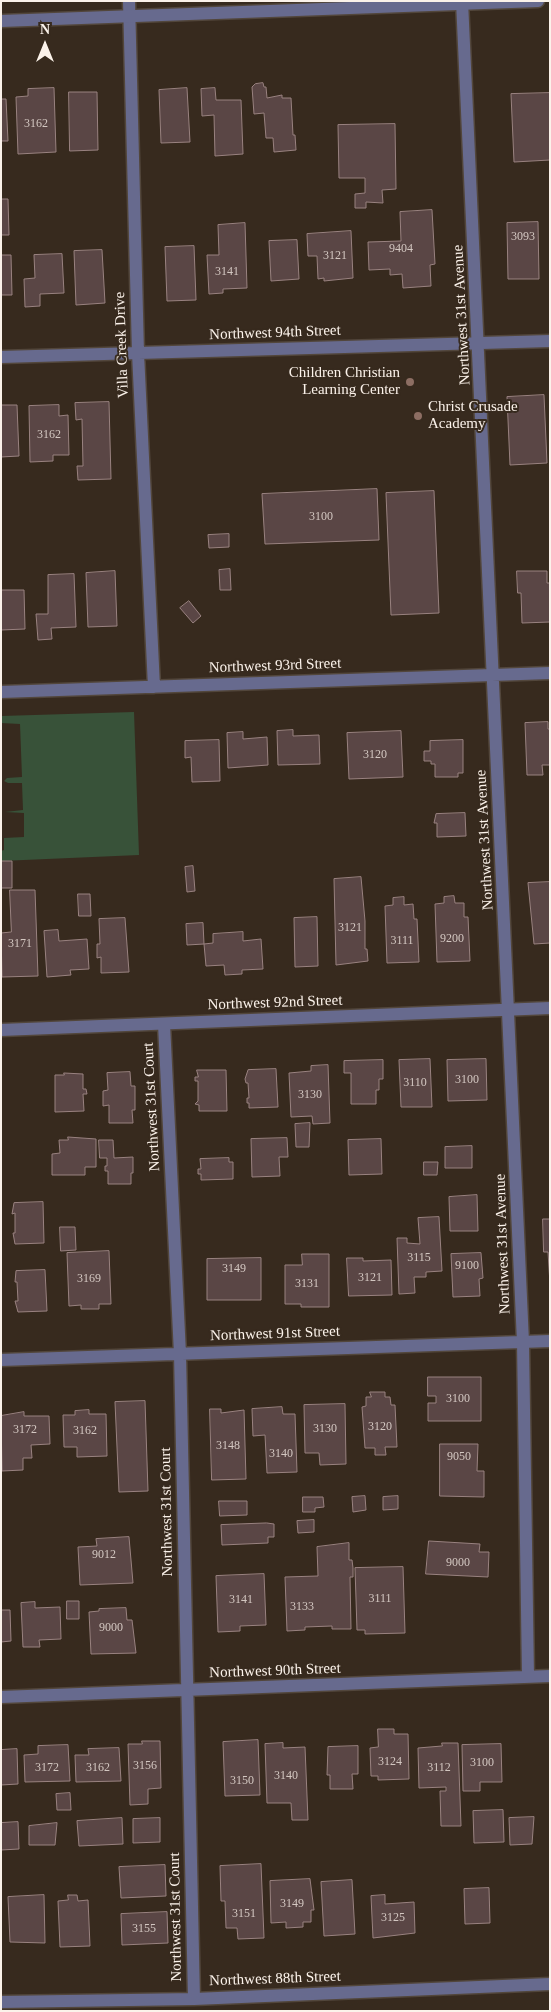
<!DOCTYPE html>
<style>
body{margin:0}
#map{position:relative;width:551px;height:2012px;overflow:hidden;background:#372a1e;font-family:"Times New Roman",serif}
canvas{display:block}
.frame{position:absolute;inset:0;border:2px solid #fbf2ea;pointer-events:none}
.north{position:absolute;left:20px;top:20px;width:50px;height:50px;-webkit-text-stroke:4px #372a1e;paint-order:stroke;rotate:0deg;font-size:14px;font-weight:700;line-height:20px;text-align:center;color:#fbf2ea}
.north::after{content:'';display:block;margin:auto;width:18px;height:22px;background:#fbf2ea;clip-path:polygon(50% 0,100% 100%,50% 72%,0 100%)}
</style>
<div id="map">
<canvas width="551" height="2012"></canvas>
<div class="frame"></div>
<div class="north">N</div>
</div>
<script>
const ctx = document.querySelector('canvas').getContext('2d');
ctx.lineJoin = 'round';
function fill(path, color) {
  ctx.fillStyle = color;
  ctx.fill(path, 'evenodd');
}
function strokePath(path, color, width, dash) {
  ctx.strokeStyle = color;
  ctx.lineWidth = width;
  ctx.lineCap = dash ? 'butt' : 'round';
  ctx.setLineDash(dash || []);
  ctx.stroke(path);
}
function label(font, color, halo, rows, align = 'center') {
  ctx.font = font + ' "Times New Roman",serif';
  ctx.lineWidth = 4;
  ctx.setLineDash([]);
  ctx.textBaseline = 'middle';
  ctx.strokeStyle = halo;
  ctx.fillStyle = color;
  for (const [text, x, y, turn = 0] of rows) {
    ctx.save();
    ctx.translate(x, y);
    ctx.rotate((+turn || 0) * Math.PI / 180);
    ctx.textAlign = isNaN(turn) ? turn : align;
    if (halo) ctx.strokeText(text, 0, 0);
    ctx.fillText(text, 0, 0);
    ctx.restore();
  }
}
const green = new Path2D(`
 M134 712 139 855 1 861V851L4 850V838L24 837V813L5 812 23 810 22 783H8L4 781 7 778 22 777 20 724 1 723V716Z`);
const building = new Path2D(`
 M263 83 264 87H266L267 98 282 95V98H291L293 135H295L296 150 274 152 273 138H266L264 113 254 114 252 87 255 84Z
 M54 88 56 152 18 154 16 97 28 96V89Z
 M187 88 190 142 161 143 159 90Z
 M215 88 216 100H241L243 154 215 156 214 115 202 116 201 89Z
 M69 92H97L98 150 70 151Z
 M550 93V160L514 162 511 94Z
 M1 99H6L8 141H1Z
 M395 124 396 189 382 190 383 203 366 202V208H355V194L365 193V178H339L338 125Z
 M1 199H8L9 235H1Z
 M432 210 435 264 430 265 431 286 403 288 402 274 390 275V269L369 270 368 242 401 241 400 212Z
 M538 222 539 279H508L507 223Z
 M245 223 247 288 223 289V293L209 294 207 255H219L218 225Z
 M351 231 353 278 324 281V278L318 279 317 256H308L307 234Z
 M297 240 299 279 271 281 269 241Z
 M194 246 196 300 167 301 165 247Z
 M102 250 105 303 76 305 74 251Z
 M62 254 64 293 40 294V306L25 307 24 279 35 278 34 255Z
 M1 255H11L12 295H1Z
 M544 395 547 463 510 465 507 397Z
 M109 402 111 479 78 480 77 466H83L82 419 76 420 75 403Z
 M1 405H17L19 456 1 457Z
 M59 405V416L68 415 69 455H53V461L30 462 29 406Z
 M377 489 379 540 265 544 262 494Z
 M434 491 439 613 391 615 386 493Z
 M229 534V547L209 548 208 535Z
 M230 569 231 590H220L219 570Z
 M115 571 117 626 88 627 86 573Z
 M517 571H547V583H550V622L522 623 521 593H518Z
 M74 574 76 627 51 628 52 639 38 640 36 614H48V575Z
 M1 590H24L25 629 1 630Z
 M189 601 201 616 193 623 180 608Z
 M548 722V729H550V765H542L543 775H527L525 723Z
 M293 730V736L319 735 320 764 278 765 277 731Z
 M401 731 403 777 349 779 347 733Z
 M243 732V739L267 737 268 765 228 768 227 733Z
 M219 740 220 781 192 782 191 757 185 758V741Z
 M463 740V773H458V777H435V764H431V761H424V751H430V741Z
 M465 813 466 836 437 837V823H434L436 814Z
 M1 861H12V888H1Z
 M193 866 195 891 187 892 185 867Z
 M361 877 365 921V949H367L368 961 336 965 334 879Z
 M550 882V943L534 944 528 883Z
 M10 890H35L38 976 2 977 1 933 11 932Z
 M78 894H90L91 916H79Z
 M454 896 455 903H464V917H468L470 961 437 962 435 904 444 903V897Z
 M404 897V905L413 904 414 919H417L419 962 387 963 385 906 393 905V898Z
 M317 917 318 966 295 967 294 918Z
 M125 918 129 972 101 973V957L97 958V944H100L99 919Z
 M203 923 204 944 187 945 186 924Z
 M58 930 59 941 87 939 89 969 70 970 71 975 47 977 44 931Z
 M243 932V941L261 939 263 969 242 970V974L225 975 224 965 206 966 204 944 213 943V934Z
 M430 1059 432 1107H401L399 1060Z
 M486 1059 487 1100 448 1101 447 1060Z
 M383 1060V1079H379V1090H376V1104H351V1073H344V1061Z
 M328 1065 330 1123 313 1124 312 1116 291 1117 289 1073 311 1071V1066Z
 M276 1069 278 1107 249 1108V1103H247V1098H249L248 1083H246L245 1079 248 1070Z
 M197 1070H226L227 1111H199V1105L195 1104 198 1101V1081H195V1077H198Z
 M130 1072 131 1086H135V1110H132L133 1123H109V1105L103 1106V1091L108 1090 107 1073Z
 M64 1073 83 1074V1089H86L87 1094H83L84 1111 55 1112V1075H64Z
 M310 1123 309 1147H296L295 1124Z
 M68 1137 96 1139V1167H85V1175H52V1154L60 1153 59 1140H68Z
 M287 1138 288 1157H279L280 1176 252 1177 251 1139Z
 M381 1139 382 1174 349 1175 348 1140Z
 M99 1140H113L114 1158 133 1157V1173H131V1184H108V1171H105V1166H107V1158H100Z
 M472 1146V1168H445V1147Z
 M229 1158V1162H233V1179L201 1180V1174H198V1169H201L200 1159Z
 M424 1162H438L437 1175H424Z
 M477 1195 478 1231H450L449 1197Z
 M43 1202 44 1243 15 1244 13 1233H15V1213L12 1214 14 1203Z
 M439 1217 442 1271 426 1272V1277H414L415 1293 399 1294 397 1238H407V1243L420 1244 418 1218Z
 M543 1219H550V1284L548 1252H544Z
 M60 1227H75L76 1250 61 1251Z
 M109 1251 111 1304H99V1309H81V1305L69 1306 67 1253Z
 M481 1253 483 1278 479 1279 480 1296 453 1297 451 1254Z
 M302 1254H329V1307H301V1304H285V1265H302Z
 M261 1258V1300H207V1259Z
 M347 1258H363V1261L391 1260 392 1295 349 1296Z
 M45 1270 47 1311 18 1312 15 1301H18L17 1282H15L16 1271Z
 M428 1377H481V1421H428V1403H436V1396H428Z
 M370 1392H385V1397H390L391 1405H395L397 1447H385L386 1455H375V1448H365L362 1407 366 1406V1397H371Z
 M145 1401 148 1491 119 1492 115 1402Z
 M345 1404 346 1464 320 1465 319 1453H305L304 1405Z
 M282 1407 283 1414H295L297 1472 267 1473 265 1435 253 1436 252 1409Z
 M210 1409H221V1413L244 1410 246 1479 212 1480Z
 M89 1410V1414H106L107 1456 77 1457V1447H64L63 1415H75V1411Z
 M24 1412V1416H49L50 1444 31 1445 32 1458H23V1470L2 1471 1 1416Z
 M440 1444H478L477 1471H484V1497L440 1496Z
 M365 1496 366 1510 353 1512 352 1497Z
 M398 1496V1509L383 1510V1497Z
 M303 1497H323L324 1507 315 1508V1512H303Z
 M219 1501H247V1515L220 1516Z
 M314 1520V1532L298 1533 297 1521Z
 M267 1523 274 1524V1537H268V1543L222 1545 221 1525Z
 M129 1537 133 1583 80 1585 78 1547 97 1546 96 1539Z
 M429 1541 480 1544 479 1552H489L488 1577 426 1574Z
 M349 1543V1560H352L353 1568V1577H350L351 1629H332V1626L305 1627V1630L287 1631 285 1577 318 1576 317 1547Z
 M403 1567 405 1633 365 1634V1630H357L355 1568Z
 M264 1574 266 1625 240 1626V1631L218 1632 216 1576Z
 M67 1601H79V1619H67Z
 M35 1602V1608L60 1607 61 1639 39 1640 40 1647H23L21 1603Z
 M126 1608 127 1620H132L136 1653 91 1654 89 1612 99 1611V1609Z
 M1 1610H10L11 1641 1 1642Z
 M378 1729H394V1734H408L409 1779 378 1780V1776H371L370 1748 378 1747Z
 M258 1740 260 1795 225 1796 223 1742Z
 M142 1741H160L161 1788 148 1789V1804L130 1805 128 1744H142Z
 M283 1743V1748L305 1747 308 1820H292L291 1803H267L265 1744Z
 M442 1743H458L461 1826H441L440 1791H446V1787L419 1788 418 1748 442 1746Z
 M501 1744 502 1782H480V1791H463L462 1745Z
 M68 1745 70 1781 25 1782 24 1755 38 1754V1746Z
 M358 1746V1774H352L353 1789H330V1775H327L328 1747Z
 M119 1748 121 1781 76 1782 75 1755H89L88 1749Z
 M17 1749 18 1784 1 1785V1750Z
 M70 1793 71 1810H57L56 1794Z
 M503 1810 504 1842 474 1843 473 1811Z
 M534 1817 532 1844 510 1845 509 1818Z
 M122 1818 123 1844 79 1846 77 1821Z
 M160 1818V1842L133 1843V1819Z
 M18 1822 19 1849 1 1850V1823Z
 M57 1823 55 1845H29V1826Z
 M261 1864 264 1938 238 1939 237 1928H226L225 1901H221L220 1866Z
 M165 1865 166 1896 121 1898 119 1867Z
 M310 1879 314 1910H311V1922H303V1927L286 1928V1922L271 1923 270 1881Z
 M352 1880 355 1934 324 1936 321 1882Z
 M489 1888 490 1923 465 1924 464 1889Z
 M44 1895 45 1943 10 1942 8 1897Z
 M68 1895H77L78 1901 88 1900 90 1946 60 1947 58 1901 68 1900Z
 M385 1895V1904L414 1902 415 1933 373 1938 371 1896Z
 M167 1912 168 1943 122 1945 121 1914Z`);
const minor = new Path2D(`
 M129 1 138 353 154 687
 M462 1 523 1342 528 1677
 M1 357 550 341
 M1 692 550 673
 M164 1024 180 1354 194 1999
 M1 1030 550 1008
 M1 1360 550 1341
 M1 1697 550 1676
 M1 2002 194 1999 550 1984`);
const tertiary = new Path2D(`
 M1 21 538 1`);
const markers = [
 [410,382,5,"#8d6e63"],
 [418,416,5,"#8d6e63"]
];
const numberNames = [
 ["3162",36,124],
 ["3093",523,237],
 ["9404",401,249],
 ["3121",335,256],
 ["3141",227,272],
 ["3162",49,435],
 ["3100",321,517],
 ["3120",375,755],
 ["3121",350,928],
 ["9200",452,939],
 ["3111",402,941],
 ["3171",20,944],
 ["3100",467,1080],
 ["3110",415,1083],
 ["3130",310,1095],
 ["3115",419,1258],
 ["9100",467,1266],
 ["3149",234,1269],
 ["3121",370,1278],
 ["3169",89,1279],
 ["3131",307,1284],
 ["3100",458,1399],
 ["3120",380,1427],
 ["3130",325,1429],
 ["3172",25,1430],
 ["3162",85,1431],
 ["3148",228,1446],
 ["3140",281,1454],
 ["9050",459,1457],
 ["9012",104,1555],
 ["9000",458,1563],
 ["3111",380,1599],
 ["3141",241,1600],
 ["3133",302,1607],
 ["9000",111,1628],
 ["3124",390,1762],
 ["3100",482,1763],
 ["3156",145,1766],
 ["3172",47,1768],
 ["3162",98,1768],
 ["3112",439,1768],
 ["3140",286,1776],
 ["3150",242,1781],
 ["3149",292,1904],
 ["3151",244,1914],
 ["3125",393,1918],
 ["3155",144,1929]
];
const streetNames = [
 ["Northwest 31st Avenue",462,315,-93],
 ["Northwest 94th Street",275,333,-2],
 ["Villa Creek Drive",122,345,-92],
 ["Northwest 93rd Street",275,666,-2],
 ["Northwest 31st Avenue",485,840,-93],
 ["Northwest 92nd Street",275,1003,-2],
 ["Northwest 31st Court",152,1107,-93],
 ["Northwest 31st Avenue",503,1244,-92],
 ["Northwest 91st Street",275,1334,-2],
 ["Northwest 31st Court",167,1512,-91],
 ["Northwest 90th Street",275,1671,-2],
 ["Northwest 31st Court",176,1917,-91],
 ["Northwest 88th Street",275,1979,-2]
];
const poiNames = [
 ["Children Christian",400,373],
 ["Learning Center",400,390],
 ["Christ Crusade",428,407,"left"],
 ["Academy",428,424,"left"]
];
fill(green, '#385239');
fill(building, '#5a4645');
strokePath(building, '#998280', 1);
strokePath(minor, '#52463b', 15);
strokePath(tertiary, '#52463b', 15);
strokePath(minor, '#676a8e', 12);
strokePath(tertiary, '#676a8e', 12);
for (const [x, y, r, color] of markers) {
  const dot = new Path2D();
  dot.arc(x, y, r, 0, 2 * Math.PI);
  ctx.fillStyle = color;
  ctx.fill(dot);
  strokePath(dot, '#372a1e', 2);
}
label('12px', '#d3c7c1', null, numberNames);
label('15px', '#fbf2ea', '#372a1e', streetNames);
label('15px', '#fbf2ea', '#372a1e', poiNames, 'right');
</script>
